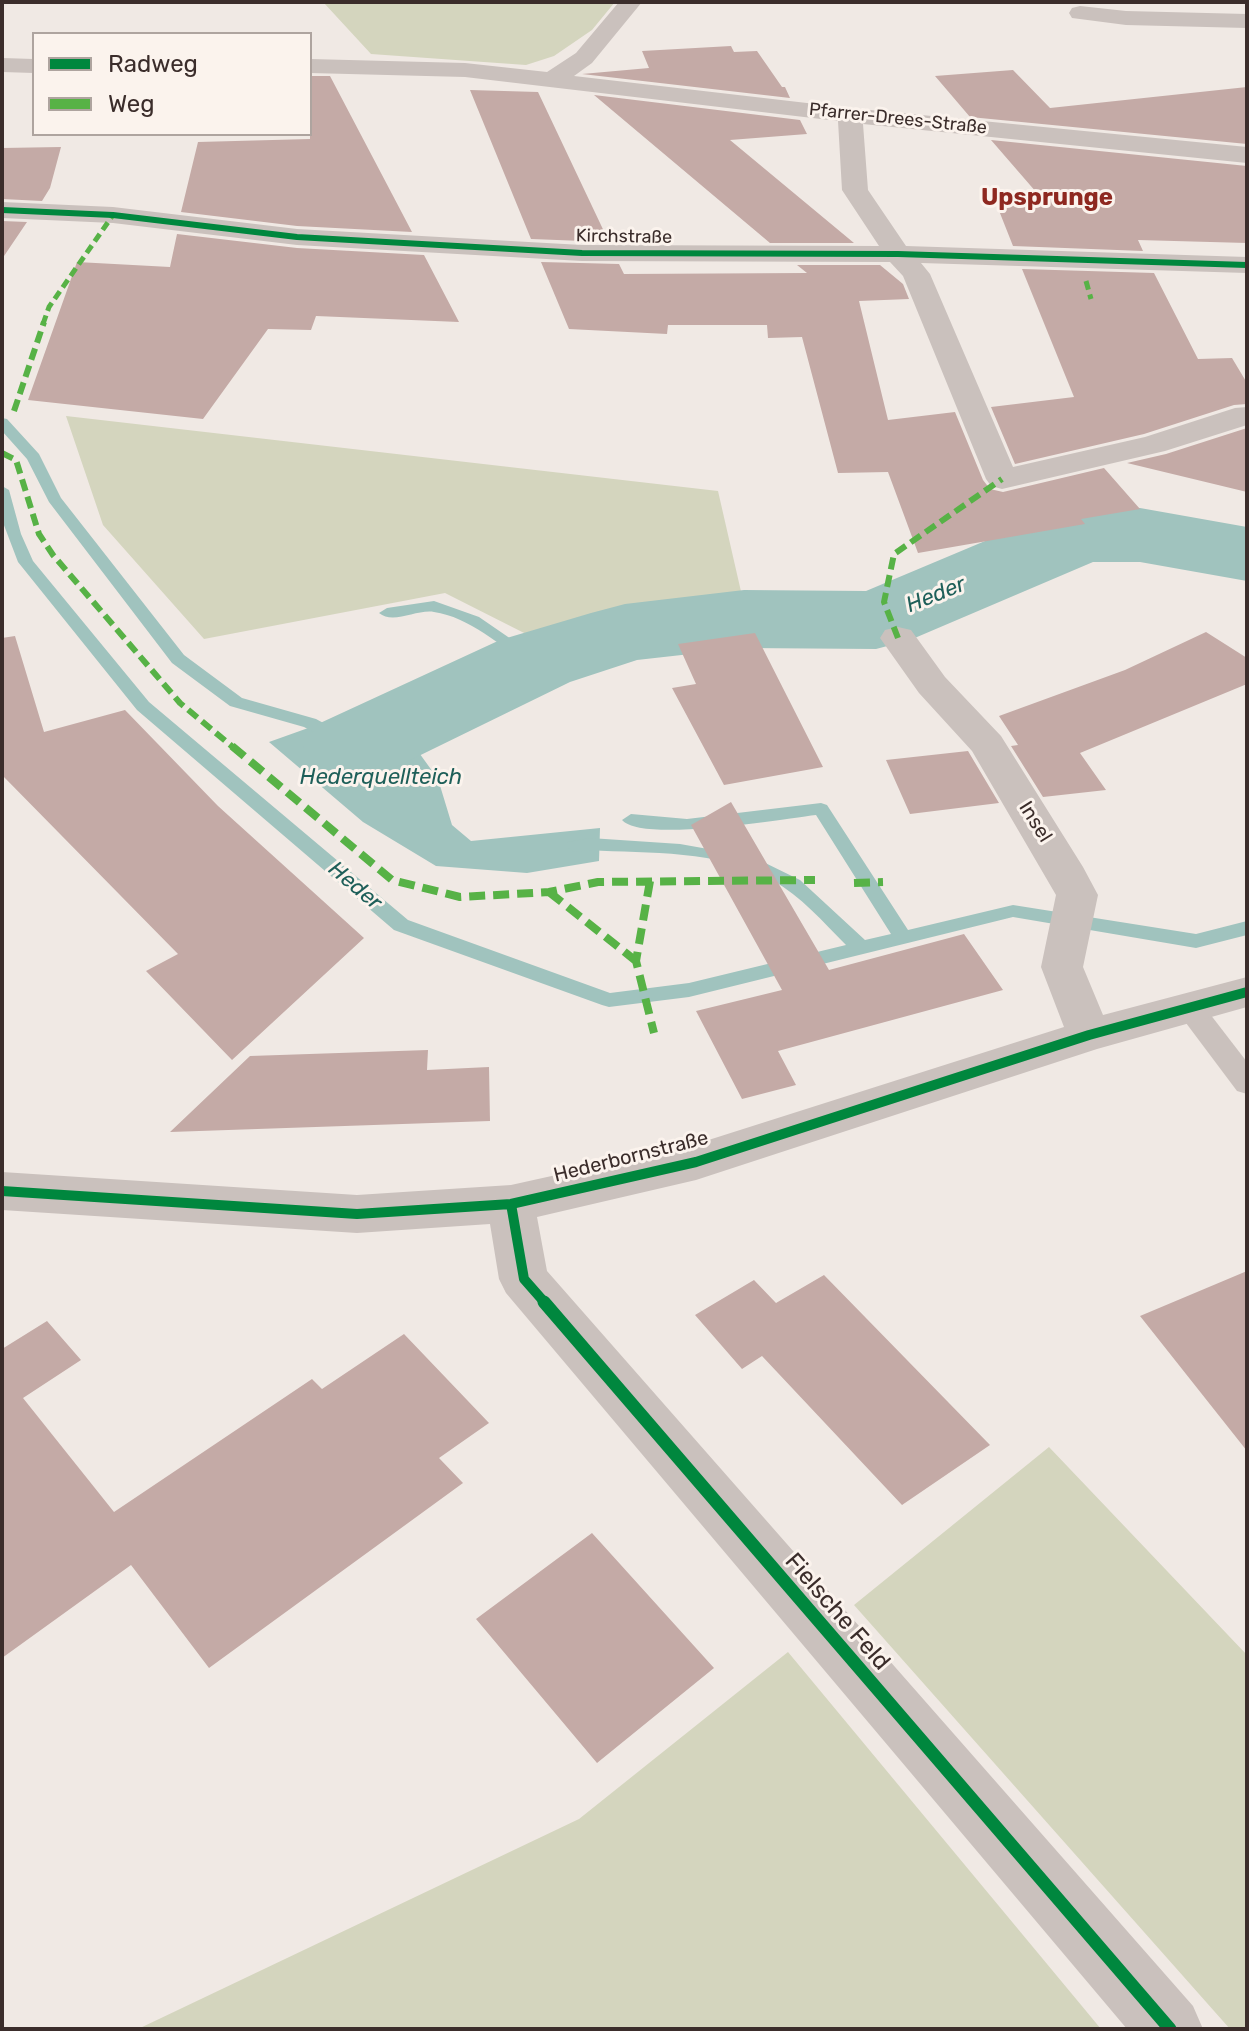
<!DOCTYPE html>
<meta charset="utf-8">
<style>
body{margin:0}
#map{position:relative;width:1249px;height:2031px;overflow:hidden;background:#f0e9e4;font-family:Rubik,sans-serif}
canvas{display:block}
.frame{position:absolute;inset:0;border:4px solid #3b2d2b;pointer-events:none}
.legend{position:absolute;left:32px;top:32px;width:280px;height:104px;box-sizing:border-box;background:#fbf3ed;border:2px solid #aea49f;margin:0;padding:10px 14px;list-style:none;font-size:24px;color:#3b2d2b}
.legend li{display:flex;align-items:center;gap:16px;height:40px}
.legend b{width:40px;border:2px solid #aea49f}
</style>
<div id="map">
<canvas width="1249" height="2031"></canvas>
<div class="frame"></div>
<ul class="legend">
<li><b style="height:10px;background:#00873e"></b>Radweg</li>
<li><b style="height:10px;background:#57b246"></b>Weg</li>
</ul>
</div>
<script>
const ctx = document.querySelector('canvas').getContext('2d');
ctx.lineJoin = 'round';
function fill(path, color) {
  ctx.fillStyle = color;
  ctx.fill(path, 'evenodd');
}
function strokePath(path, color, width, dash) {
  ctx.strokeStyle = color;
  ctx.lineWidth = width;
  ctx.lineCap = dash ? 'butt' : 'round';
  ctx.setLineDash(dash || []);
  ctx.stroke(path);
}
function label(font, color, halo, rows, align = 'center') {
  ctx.font = font + ' Rubik,sans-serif';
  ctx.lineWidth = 6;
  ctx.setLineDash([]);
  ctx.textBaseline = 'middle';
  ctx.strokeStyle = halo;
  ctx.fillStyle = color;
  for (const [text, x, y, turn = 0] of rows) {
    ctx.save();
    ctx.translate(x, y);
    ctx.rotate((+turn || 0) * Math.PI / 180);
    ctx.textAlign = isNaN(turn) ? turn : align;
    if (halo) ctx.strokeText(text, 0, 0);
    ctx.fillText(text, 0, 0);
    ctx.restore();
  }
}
const green = new Path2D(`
 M615 2 592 30 554 56 526 65 371 54 324 3Z
 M66 416 718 491 745 609 534 638 445 593 204 639 103 525Z
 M1049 1447 1247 1655V2029H1230L854 1605Z
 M788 1652 1101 2029H138L579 1819Z`);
const water = new Path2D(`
 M367 707 417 750 438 779 452 825 471 841 600 828 599 861 527 873 436 866 363 822 269 742Z`);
const stream = new Path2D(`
 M2 418 7 419 39 454 61 498 184 655 242 698 316 719 342 733 345 737 342 741H330L304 727 230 706 172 663 49 502 27 459 2 431Z
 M2 486 9 490 21 534 33 561 149 702 408 920 610 993 689 983 846 945C823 922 801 896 772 880 719 849 649 854 590 850L574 852 565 846 568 842 590 838 680 844 753 857 800 880 865 940 891 934 816 815C782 819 642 843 622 820L631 814 687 819 821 803 827 805 908 930 1013 905 1196 934 1247 921V935L1196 948 1013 917 689 997 609 1007 602 1005 394 930 137 710 18 562 2 520Z
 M434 601 479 617 543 661 535 666 529 665C501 646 469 617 434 612 417 609 393 625 379 613L387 608Z`);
const river = new Path2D(`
 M1107 506 1140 508 1247 527V581L1140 562H1093L910 640 876 649 744 648 637 660 570 682 390 770 354 779 318 770 303 747 318 724 500 640 591 613 625 604 744 590 866 591 1016 528 1079 510Z`);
const building = new Path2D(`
 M731 46 734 52 757 51 782 87H785L790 98 582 74 649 68 642 51Z
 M1013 70 1050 108 1247 87V144L970 117 935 76Z
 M310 76H330L412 232 297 226 181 212 198 142 310 139Z
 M470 90 538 92 609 242 531 239Z
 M594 95 800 120 807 134 730 140 854 243H770Z
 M991 140 1247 166V243L1138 240 1143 251 1013 246 994 198 1043 200Z
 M61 147 50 188 42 201 2 199V148Z
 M2 221 27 222 2 259Z
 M177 234 297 248 424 255 459 322 316 316 311 330 268 329 203 419 28 400 77 262 170 267Z
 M541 262 619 264 624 274 807 273 797 265H880L903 284 909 299 859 301 888 420 955 412 983 480 990 489 1003 492 1104 468 1140 509 1081 519 1085 524 918 553 888 472 838 473 802 337 768 338 767 325H668L667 334 569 329Z
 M1022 269 1154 273 1198 359 1232 358 1247 383V404L1234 405 1144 434 1015 464 991 407 1074 397Z
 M1247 428V492L1127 463 1166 454Z
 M1206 632 1247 658V684L1080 753 1106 790 1043 797 1011 746 1018 745 999 716 1125 670Z
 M755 633 823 767 724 785 672 688 696 684 678 644Z
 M15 636 44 732 125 710 218 806 364 938 232 1060 146 971 178 954 2 775V638Z
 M968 751 999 803 910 814 886 760Z
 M731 802 829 970 964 934 1003 990 778 1051 796 1085 742 1099 696 1011 782 990 691 825Z
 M428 1050 427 1070 489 1067 490 1121 170 1132 250 1056Z
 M1247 1271V1451L1140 1316Z
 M824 1275 990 1445 902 1505 762 1356 742 1369 695 1315 754 1280 776 1303Z
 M47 1321 81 1360 23 1398 114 1512 312 1379 322 1389 404 1334 489 1423 439 1458 463 1483 209 1668 131 1565 2 1658V1349Z
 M592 1533 714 1668 597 1763 476 1619Z`);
const lane = new Path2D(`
 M1190 998 1200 1001 1247 1062V1094L1237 1091 1180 1015 1176 1008 1180 1001Z`);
const street = new Path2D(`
 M619 2H642L592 63 574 76 850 108 1247 147V163L863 124 868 190 906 246 1247 257V273L921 263 930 274 1013 467 1145 437 1235 408 1247 407V425L1165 451 1002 489 991 486 986 479 903 276 890 262 582 261 297 245 113 223 2 218V202L113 207 297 229 582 245 879 246 842 190 838 121 465 77 310 73V59L465 63 547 72 576 53Z
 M1080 6 1126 11 1247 14V28L1126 25 1072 18 1069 13 1072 8Z
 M2 58 34 59V73L2 72Z
 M898 627 911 630 945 677 1001 736 1083 867 1098 895 1083 967 1103 1015 1247 977V1007L1097 1049 696 1180 537 1217 547 1271 1193 2006 1203 2029H1127L506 1293 499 1279 490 1224 357 1233 2 1210V1172L357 1195 511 1185 696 1144 1064 1027 1041 967 1056 895 972 751 919 693 880 638 885 630Z`);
const quietFar2 = new Path2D(`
 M1086 281 1091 299
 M43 324 49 307 113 215`);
const quietFar1 = new Path2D(`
 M14 411 44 322
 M2 453 16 460 39 534 53 555 180 703 234 748
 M898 638 884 602 894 554 1002 479`);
const quiet = new Path2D(`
 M232 746 392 880 460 897 549 892 598 882 815 880
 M650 881 636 961 654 1033
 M854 883 883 882
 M549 892 636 961`);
const cyclewayFar2 = new Path2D(`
 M2 210 113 215 297 237 582 253 898 254 1247 265`);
const cyclewayFar1 = new Path2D(`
 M2 1191 357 1214 511 1204 696 1162 1089 1035 1247 992
 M511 1204 524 1279 546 1304`);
const cycleway = new Path2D(`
 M544 1302 1170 2029`);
const farStreetnames = [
 ["Pfarrer-Drees-Straße",898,119,6],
 ["Kirchstraße",624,237,1]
];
const streetNames = [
 ["Insel",1035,822,58],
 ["Hederbornstraße",631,1157,-14]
];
const waterNames = [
 ["Heder",936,595,-22],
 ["Hederquellteich",381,778],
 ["Heder",355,886,40]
];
const farDistrictnames = [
 ["Upsprunge",1047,198]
];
const nearStreetnames = [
 ["Fielsche Feld",837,1612,49]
];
fill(green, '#d4d5be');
fill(water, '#a0c3be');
fill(stream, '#a0c3be');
fill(river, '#a0c3be');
fill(building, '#c4aaa6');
fill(lane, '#cac1bd');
fill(street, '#cac1bd');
strokePath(quietFar2, '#57b246', 5, [9, 5]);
strokePath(quietFar1, '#57b246', 6, [12, 6]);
strokePath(quiet, '#57b246', 8, [16, 8]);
strokePath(cyclewayFar2, '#00873e', 6);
strokePath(cyclewayFar1, '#00873e', 10);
strokePath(cycleway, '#00873e', 13);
label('18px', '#3b2d2b', '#fbf3ed', farStreetnames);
label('20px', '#3b2d2b', '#fbf3ed', streetNames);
label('italic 22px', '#1e5f59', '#fbf3ed', waterNames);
label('bold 24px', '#8e2820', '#fbf3ed', farDistrictnames);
label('24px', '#3b2d2b', '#fbf3ed', nearStreetnames);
</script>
